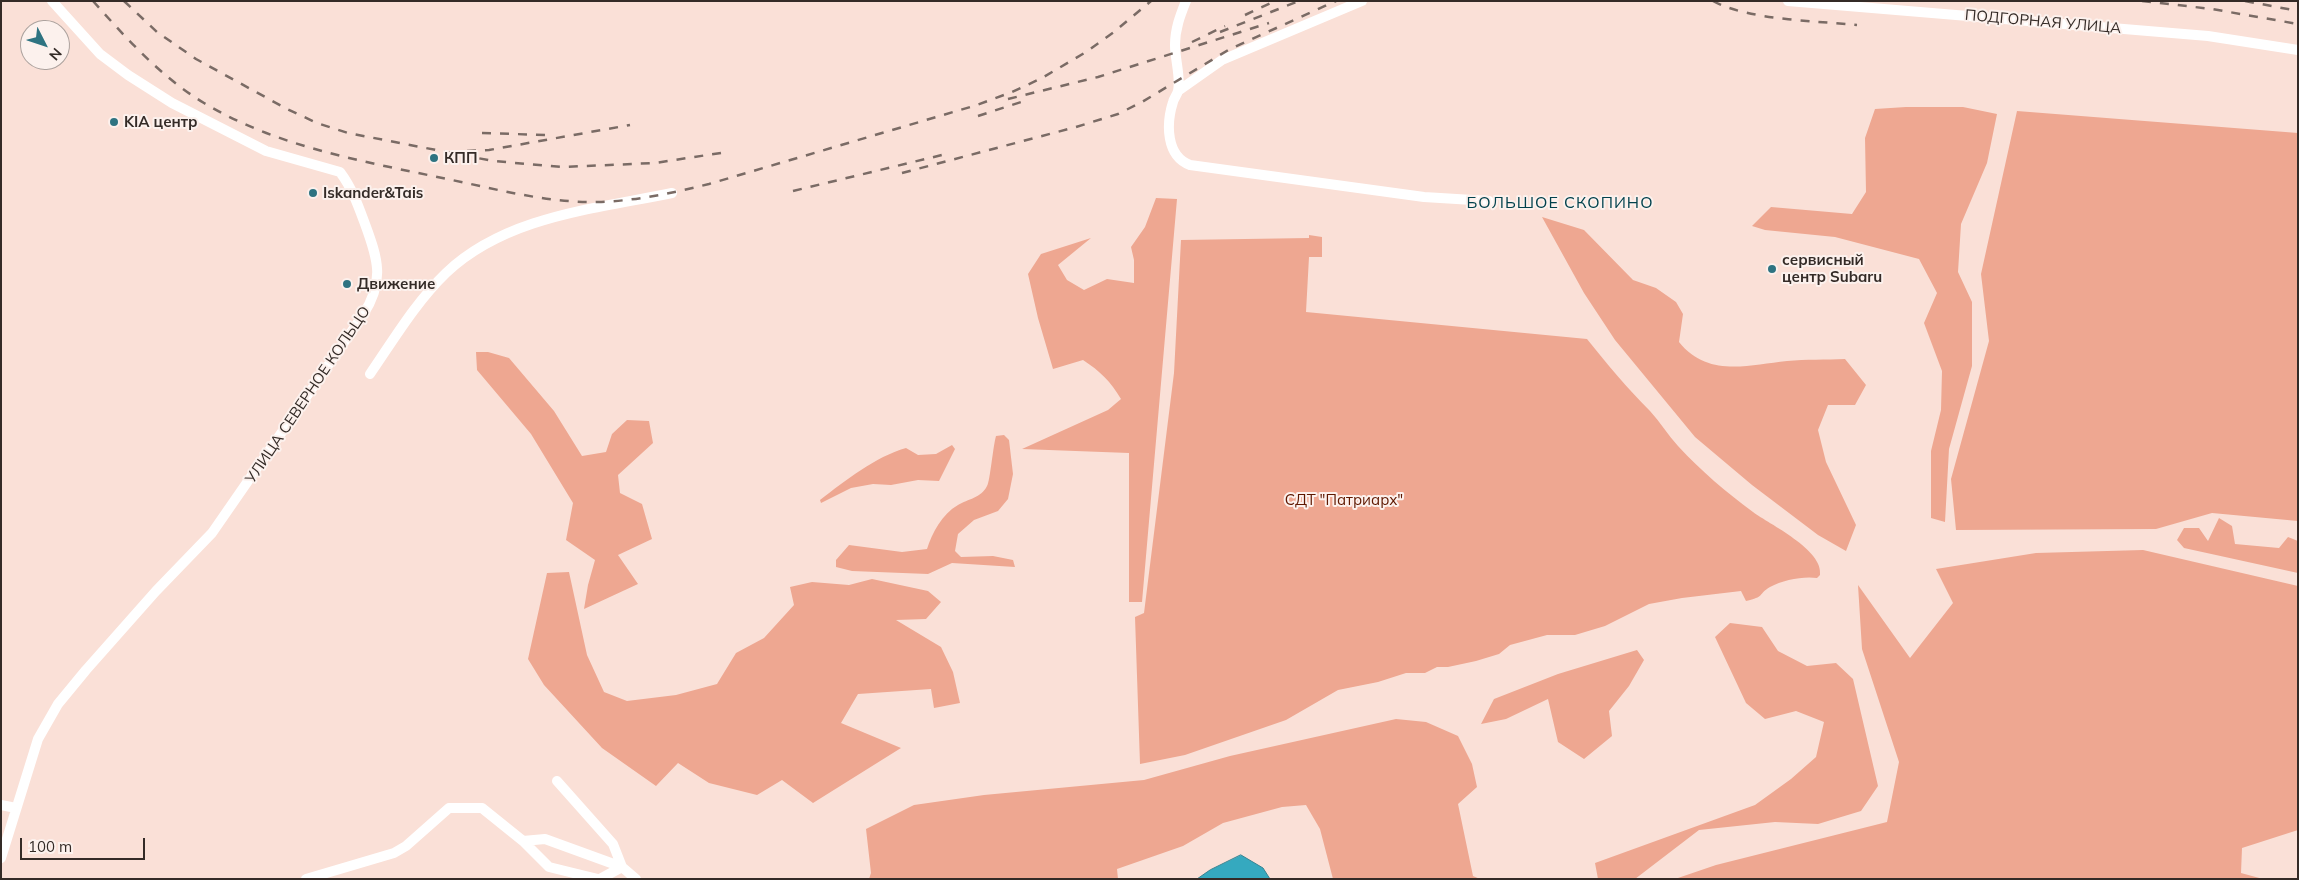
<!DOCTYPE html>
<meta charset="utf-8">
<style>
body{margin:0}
#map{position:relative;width:2299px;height:880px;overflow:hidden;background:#fae0d7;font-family:Mulish,sans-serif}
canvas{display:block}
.frame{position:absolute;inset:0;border:2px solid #342b27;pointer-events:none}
.north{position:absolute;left:20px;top:20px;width:50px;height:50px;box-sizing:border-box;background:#fcf1ed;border:1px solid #aca29e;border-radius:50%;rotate:131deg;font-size:14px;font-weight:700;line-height:20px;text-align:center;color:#342b27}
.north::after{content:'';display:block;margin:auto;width:18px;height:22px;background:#2e7381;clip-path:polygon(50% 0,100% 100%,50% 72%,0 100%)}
.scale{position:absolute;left:20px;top:838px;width:125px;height:22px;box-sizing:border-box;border:2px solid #342b27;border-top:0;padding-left:6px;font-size:15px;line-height:18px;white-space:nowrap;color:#342b27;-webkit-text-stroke:4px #fcf1ed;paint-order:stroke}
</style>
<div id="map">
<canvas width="2299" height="880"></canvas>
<div class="frame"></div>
<div class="north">N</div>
<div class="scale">100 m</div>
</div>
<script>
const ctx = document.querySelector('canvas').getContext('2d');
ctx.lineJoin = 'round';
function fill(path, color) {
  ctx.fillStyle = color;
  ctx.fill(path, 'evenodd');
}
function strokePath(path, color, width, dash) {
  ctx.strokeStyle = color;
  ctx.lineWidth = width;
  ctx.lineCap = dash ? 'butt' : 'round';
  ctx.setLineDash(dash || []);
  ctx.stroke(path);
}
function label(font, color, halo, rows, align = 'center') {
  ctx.font = font + ' Mulish,sans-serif';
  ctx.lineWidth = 4;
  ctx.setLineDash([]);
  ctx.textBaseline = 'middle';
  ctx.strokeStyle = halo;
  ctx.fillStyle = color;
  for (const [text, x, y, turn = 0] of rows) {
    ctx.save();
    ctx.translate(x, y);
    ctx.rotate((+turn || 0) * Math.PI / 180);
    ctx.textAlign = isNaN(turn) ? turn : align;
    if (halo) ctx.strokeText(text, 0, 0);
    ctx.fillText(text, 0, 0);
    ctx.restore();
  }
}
const green = new Path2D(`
 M1906 107H1963L1997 114 1987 163 1961 224 1958 272 1972 302V366L1949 449 1945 522 1931 518V451L1941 410 1942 371 1924 323 1937 293 1919 259 1835 237 1765 230 1752 226 1771 207 1852 214 1866 192 1865 138 1875 109Z
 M2017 111 2298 133V521L2212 513 2156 529 1956 530 1951 479 1989 341 1981 274Z
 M1156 198 1177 199 1142 602H1129V453L1022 449 1108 410 1121 399C1111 382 1100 371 1083 360L1053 369 1038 318 1028 274 1041 254 1091 238 1058 265 1067 280 1084 290 1107 279 1134 283V260L1131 247 1145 227Z
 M1542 217 1584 230 1633 280 1656 288 1676 302 1683 314 1679 342C1708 378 1748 365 1787 361 1806 359 1826 360 1845 359L1866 385 1855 405H1828L1818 430 1826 462 1856 525 1846 551 1818 535 1752 485 1695 437 1615 340 1584 293Z
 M1309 235 1322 237V257H1309L1306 312 1587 339C1607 364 1627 388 1650 411 1660 422 1668 435 1678 446 1701 471 1726 492 1753 512 1769 524 1824 550 1820 575L1817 578C1803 576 1783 580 1770 587 1758 594 1765 597 1746 601L1741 591 1682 598 1649 604 1605 626 1575 635H1547L1510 645 1499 654 1476 661 1448 667H1437L1425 673H1406L1378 682 1338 690 1286 720 1185 755 1140 764 1135 617 1144 613 1174 373 1181 240 1309 238Z
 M476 352H488L509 358 554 411 582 456 606 452 612 434 627 420 649 421 653 443 618 475 620 493 642 504 652 539 618 555 638 584 584 609 588 585 595 560 566 540 573 503 531 434 477 370Z
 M1004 435 1009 440 1013 474 1008 499 998 511 974 520 958 534 955 551 961 557 993 556 1013 560 1015 567 952 563 928 574 852 571 836 567V560L849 545 902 552 927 549C932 533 942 514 958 505 968 499 981 498 987 486 990 481 993 446 996 436Z
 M952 445 955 449 939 481 918 480 891 485 873 484 851 488 821 503 820 500C846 480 875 457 906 448L918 455 936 454Z
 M2219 518 2232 526 2235 544 2279 548 2288 537 2298 541V573L2184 548 2177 540 2184 528H2199L2208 541Z
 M2143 550 2298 586V830L2242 848 2241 873 2263 879H1675L1716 865 1887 822 1899 762 1862 649 1858 585 1910 658 1953 603 1936 569 2036 553Z
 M569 572 587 655 604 692 627 701 676 695 717 684 736 653 764 638 794 605 790 587 812 582 849 585 872 579 928 591 941 602 926 619 896 620 941 647 953 672 960 703 934 708 931 689 858 694 841 723 901 748 813 803 782 780 757 795 709 783 678 763 656 786 602 748 544 685 528 659 547 573Z
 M1730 623 1762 627 1778 651 1807 666 1836 663 1853 679 1878 786 1861 811 1818 824 1775 822 1699 830 1635 879H1598L1595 863 1755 805 1791 779 1816 757 1824 722 1796 711 1765 719 1746 703 1715 637Z
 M1637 650 1644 660 1629 686 1609 711 1612 736 1584 759 1558 742 1548 699 1506 719 1481 724 1494 699 1558 674Z
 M1396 719 1426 722 1458 736 1472 764 1477 787 1458 804 1473 876 1480 879H1333L1320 829 1306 805 1282 807 1223 823 1183 846 1117 869 1118 879H869L871 873 866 829 914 805 984 795 1144 780 1230 756Z`);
const water = new Path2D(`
 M1241 855 1263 868 1270 879H1197L1210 870Z`);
const minor = new Path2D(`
 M1186 1C1180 16 1175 29 1175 45 1175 60 1181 77 1178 91 1177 95 1174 98 1173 102 1166 124 1166 156 1190 165L1424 197 1489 201
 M1788 1 2208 36 2298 50
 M1178 91 1222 60 1362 1
 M370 374C394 339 416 302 446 273 506 216 595 209 672 193
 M557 781 613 844 622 867 600 879
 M1 805 16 808
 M523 841 545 839 622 867 636 879
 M1 858 38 739 58 704 86 670 156 591 212 533 363 315C385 281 378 259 365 224 358 205 352 188 340 172L266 151 172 103 128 75 100 54 52 1
 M306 879 394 853 406 846 449 808H482L523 841 549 867 598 879`);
const rail = new Path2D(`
 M93 1C126 38 161 77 204 103 279 148 367 162 452 180 500 190 548 203 598 202 635 201 673 193 709 184L977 105 1012 92 1042 78 1086 52 1114 32 1151 1
 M124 1 157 32 196 59 287 109 317 123 348 133 493 161 563 167 655 163 727 152
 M1713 1C1747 20 1817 21 1857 25
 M2142 1 2212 9 2298 24
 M2245 1 2298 11
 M1245 15 1275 1
 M1220 32 1299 1
 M1192 42 1225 26
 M1008 99 1098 77 1269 23
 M978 116 1021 102
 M482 133 546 135
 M467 151 489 150 630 125
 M902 173 1076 127 1118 114 1142 102 1230 49 1336 1
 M793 191 942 155`);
const markers = [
 [114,122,5,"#2e7381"],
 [434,158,5,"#2e7381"],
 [313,193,5,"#2e7381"],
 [1772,269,5,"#2e7381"],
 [347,284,5,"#2e7381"]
];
const streetNames = [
 ["ПОДГОРНАЯ УЛИЦА",2043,22,5],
 ["УЛИЦА СЕВЕРНОЕ КОЛЬЦО",308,395,-56]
];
const poiNames = [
 ["KIA центр",124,122],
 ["КПП",444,158],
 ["Iskander&Tais",323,193],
 ["сервисный",1782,260],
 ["центр Subaru",1782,277],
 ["Движение",357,284]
];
const parkNames = [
 ["СДТ \"Патриарх\"",1344,500]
];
const neighbourhoodNames = [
 ["БОЛЬШОЕ СКОПИНО",1560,203]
];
fill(green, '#eea791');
fill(water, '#35a9bf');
strokePath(water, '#358391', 1);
strokePath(minor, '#fff', 10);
strokePath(rail, '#7a6b65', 2.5, [9, 9]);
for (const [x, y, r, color] of markers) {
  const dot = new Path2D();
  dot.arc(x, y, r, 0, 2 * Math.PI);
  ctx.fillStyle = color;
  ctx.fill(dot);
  strokePath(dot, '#fcf1ed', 2);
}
label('15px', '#342b27', '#fcf1ed', streetNames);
label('bold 15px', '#342b27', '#fcf1ed', poiNames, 'left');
label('15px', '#5f1800', '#fcf1ed', parkNames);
ctx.letterSpacing = '1px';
label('16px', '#01414c', '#fcf1ed', neighbourhoodNames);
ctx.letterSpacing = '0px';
</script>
